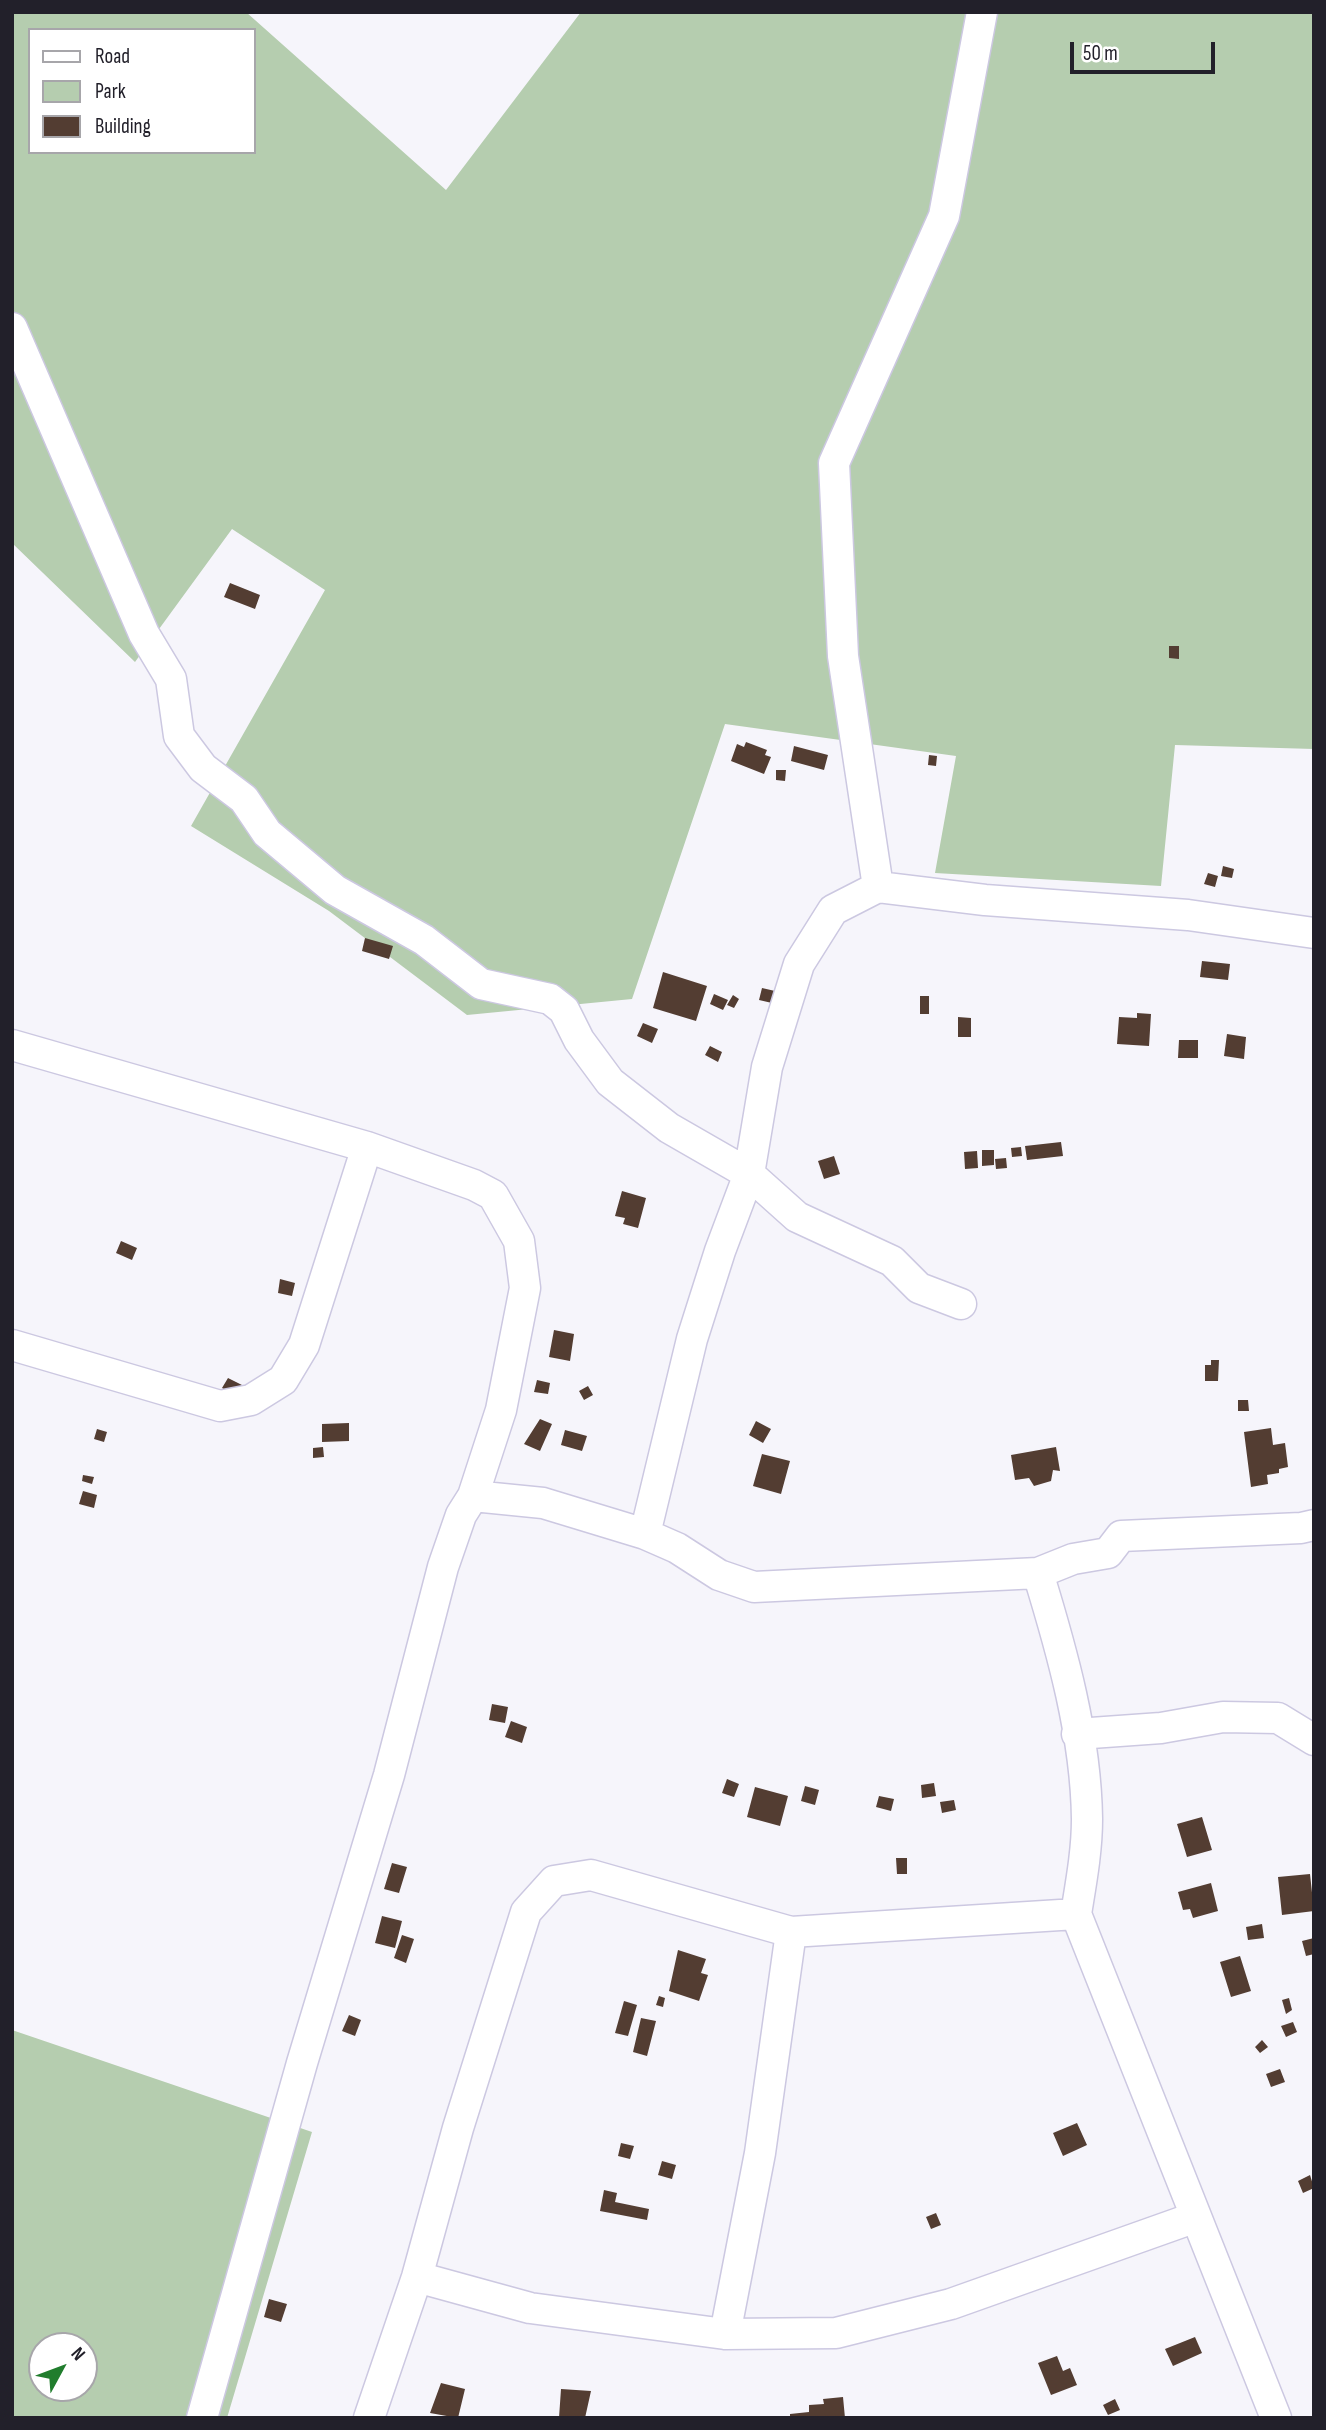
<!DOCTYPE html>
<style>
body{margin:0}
#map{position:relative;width:1326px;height:2430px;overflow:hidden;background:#f6f5fb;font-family:"Sofia Sans Condensed",sans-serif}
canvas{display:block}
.frame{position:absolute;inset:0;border:14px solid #22202a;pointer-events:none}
.legend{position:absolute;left:28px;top:28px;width:228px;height:126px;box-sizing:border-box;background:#fff;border:2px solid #a7a6aa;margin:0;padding:9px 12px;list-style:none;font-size:21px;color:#22202a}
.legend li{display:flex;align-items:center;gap:14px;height:35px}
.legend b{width:35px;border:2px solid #a7a6aa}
.north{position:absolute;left:28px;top:2332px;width:70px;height:70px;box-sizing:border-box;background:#fff;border:2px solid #a7a6aa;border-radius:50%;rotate:49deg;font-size:19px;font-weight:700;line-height:28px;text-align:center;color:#22202a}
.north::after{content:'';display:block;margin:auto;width:24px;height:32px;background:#217d2d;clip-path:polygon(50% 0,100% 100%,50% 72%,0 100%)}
.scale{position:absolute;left:1070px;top:42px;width:145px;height:32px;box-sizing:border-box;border:4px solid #22202a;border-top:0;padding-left:9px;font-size:21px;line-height:24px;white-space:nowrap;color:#22202a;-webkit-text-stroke:5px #fff;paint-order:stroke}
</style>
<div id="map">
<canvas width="1326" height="2430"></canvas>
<div class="frame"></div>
<ul class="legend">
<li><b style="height:9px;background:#fff"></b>Road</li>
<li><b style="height:19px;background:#b5cdaf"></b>Park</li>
<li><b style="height:19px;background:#533d32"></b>Building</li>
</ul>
<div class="north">N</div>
<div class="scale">50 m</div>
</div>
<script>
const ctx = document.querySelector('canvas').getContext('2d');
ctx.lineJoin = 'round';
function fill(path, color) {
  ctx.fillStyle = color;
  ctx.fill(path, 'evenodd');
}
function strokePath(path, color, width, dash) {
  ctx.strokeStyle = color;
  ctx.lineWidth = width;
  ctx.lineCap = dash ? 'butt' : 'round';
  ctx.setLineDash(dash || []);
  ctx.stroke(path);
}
const green = new Path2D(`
 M12 12H246L446 190 581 12H1314V749L1175 745 1161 886 935 873 956 756 725 724 632 999 467 1015 329 911 191 826 325 590 232 529 135 662 12 543ZM30 30H254V152H30Z
 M12 2030 312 2132 227 2418H12ZM42 2346H84V2388H42Z`);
const building = new Path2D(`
 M230 583 260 595 255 609 224 597Z
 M1169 646H1179V659L1169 658Z
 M746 742 767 750 765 755 771 757 764 774 731 761 737 744 744 747Z
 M794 746 828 755 824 770 791 761Z
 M929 755 937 756 936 766 928 765Z
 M776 770H786L785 781 776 780Z
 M1223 866 1234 869 1232 878 1221 876Z
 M1208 873 1218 876 1215 887 1204 884Z
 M365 938 393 946 389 959 362 951Z
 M1202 961 1230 964 1228 980 1200 977Z
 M663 972 707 986 696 1021 653 1008Z
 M762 988 775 991 772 1003 759 1000Z
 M714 994 728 1000 723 1010 710 1004Z
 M733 995 739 999 734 1008 727 1005Z
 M920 996H929V1014H920Z
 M1137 1013 1151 1014 1149 1046 1117 1044 1119 1017 1137 1018Z
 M958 1017 971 1018V1037H958Z
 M643 1023 658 1029 652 1043 637 1036Z
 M1227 1034 1246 1037 1244 1059 1224 1056Z
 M1179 1040H1198V1058H1178Z
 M710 1046 722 1052 718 1062 705 1055Z
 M1061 1142 1063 1156 1027 1160 1025 1146Z
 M1021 1147 1022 1156 1012 1157 1011 1148Z
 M982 1150H994V1165L982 1166Z
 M977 1151 978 1168 965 1169 964 1152Z
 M834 1156 840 1174 824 1179 818 1161Z
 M1006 1158 1007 1168 996 1169 995 1159Z
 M622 1191 646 1198 638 1228 623 1224 625 1218 615 1216Z
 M121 1241 137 1248 132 1260 116 1253Z
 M280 1279 295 1283 292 1296 278 1293Z
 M554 1330 574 1334 570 1361 549 1357Z
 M1211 1360H1219L1218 1381H1205V1365H1211Z
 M228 1378 242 1385 236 1396 222 1388Z
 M537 1380 550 1383 548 1394 534 1392Z
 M588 1386 593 1395 584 1400 579 1391Z
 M1238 1400H1248L1249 1411H1238Z
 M540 1419 552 1424 540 1451 524 1444Z
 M756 1421 771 1429 763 1443 749 1435Z
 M349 1423V1441L322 1442V1424Z
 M1271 1428 1273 1445 1285 1443 1288 1467 1279 1469V1473L1267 1475 1268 1484 1251 1487 1244 1432Z
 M97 1429 107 1432 104 1442 94 1439Z
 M565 1430 587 1436 582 1451 561 1445Z
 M323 1447 324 1457 313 1458V1448Z
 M1056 1447 1060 1471 1053 1470 1051 1481 1034 1486 1029 1478 1015 1480 1011 1455Z
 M762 1454 790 1461 781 1494 753 1486Z
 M83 1475 94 1477 92 1484 82 1481Z
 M83 1491 97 1495 94 1508 79 1504Z
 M492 1704 508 1707 505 1723 489 1720Z
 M511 1721 527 1727 522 1743 505 1737Z
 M727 1779 739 1784 734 1797 722 1793Z
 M934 1783 936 1796 922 1798 921 1785Z
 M805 1786 819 1790 815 1805 801 1801Z
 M755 1787 788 1796 780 1826 747 1817Z
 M879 1796 894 1799 891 1811 876 1807Z
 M954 1800 956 1810 942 1813 940 1802Z
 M1202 1817 1212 1850 1187 1857 1177 1824Z
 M896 1858H907V1874H897Z
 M392 1863 407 1867 399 1893 384 1889Z
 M1310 1874 1314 1911 1282 1915 1278 1877Z
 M1211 1883 1218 1911 1193 1918 1190 1909 1183 1910 1178 1892Z
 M382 1916 402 1921 395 1948 375 1943Z
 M1262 1924 1264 1938 1248 1940 1246 1927Z
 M402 1935 414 1939 406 1963 394 1958Z
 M1314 1938V1954L1306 1956 1302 1941Z
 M678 1950 706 1959 701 1973 708 1975 699 2001 669 1991Z
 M1240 1956 1251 1991 1231 1997 1220 1962Z
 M659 1996 665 1998 663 2007 656 2005Z
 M1289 1998 1292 2010 1286 2014 1282 2000Z
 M624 2001 637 2005 628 2036 615 2033Z
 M349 2015 361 2020 355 2036 342 2031Z
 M641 2018 656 2021 647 2056 633 2052Z
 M1293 2022 1297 2032 1286 2037 1281 2026Z
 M1262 2040 1268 2047 1260 2053 1255 2047Z
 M1280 2069 1285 2082 1271 2087 1266 2074Z
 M1077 2123 1087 2145 1063 2156 1053 2133Z
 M621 2143 634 2146 630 2159 618 2156Z
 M662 2161 676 2165 672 2179 658 2175Z
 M1310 2175 1314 2188 1303 2193 1298 2181Z
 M604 2190 617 2193 615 2202 649 2209 647 2220 600 2211Z
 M936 2213 941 2225 931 2229 926 2217Z
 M269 2299 287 2304 281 2322 264 2317Z
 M1195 2337 1202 2353 1173 2366 1165 2349Z
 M1057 2356 1063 2371 1070 2368 1077 2385 1051 2395 1038 2363Z
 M441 2383 465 2389 458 2418 430 2413Z
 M561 2389 591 2391 585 2418H559Z
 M843 2397 845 2418H790V2414L809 2412V2405L824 2404 823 2399Z
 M1115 2399 1120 2410 1108 2415 1103 2405Z`);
const minor = new Path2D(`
 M12 328 144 634 171 679 179 736 203 768 244 799 267 833 335 890 424 940 481 984 550 999 564 1010 579 1040 610 1082 669 1128 749 1174 797 1217 892 1261 919 1288 961 1304
 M878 887 843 656 834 463 944 216 982 12
 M12 1045 367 1147 474 1185 493 1195 519 1241 525 1288 501 1410 473 1496
 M12 1345 220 1406 251 1400 283 1380 304 1345 367 1147
 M645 1534 692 1339 720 1251 749 1174 767 1067 799 964 833 910 878 887 985 900 1188 915 1314 933
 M1038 1573C1062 1651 1086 1736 1087 1819 1087 1851 1081 1883 1076 1914
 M1077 1734 1161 1728 1223 1717 1278 1718 1314 1740
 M417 2277 530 2308 725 2334 836 2333 951 2304 1196 2217
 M725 2334 760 2153 791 1932
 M202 2418 302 2063 389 1775 443 1567 461 1515 473 1496 543 1503 645 1534 677 1548 719 1575 754 1587 1038 1573 1073 1559 1108 1553 1121 1536 1301 1528 1314 1525
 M369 2418 417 2277 458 2128 526 1912 554 1881 591 1875 791 1932 1076 1914 1276 2418`);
fill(green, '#b5cdaf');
fill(building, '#533d32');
strokePath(minor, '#ccc8e1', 33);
strokePath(minor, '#fff', 30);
</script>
